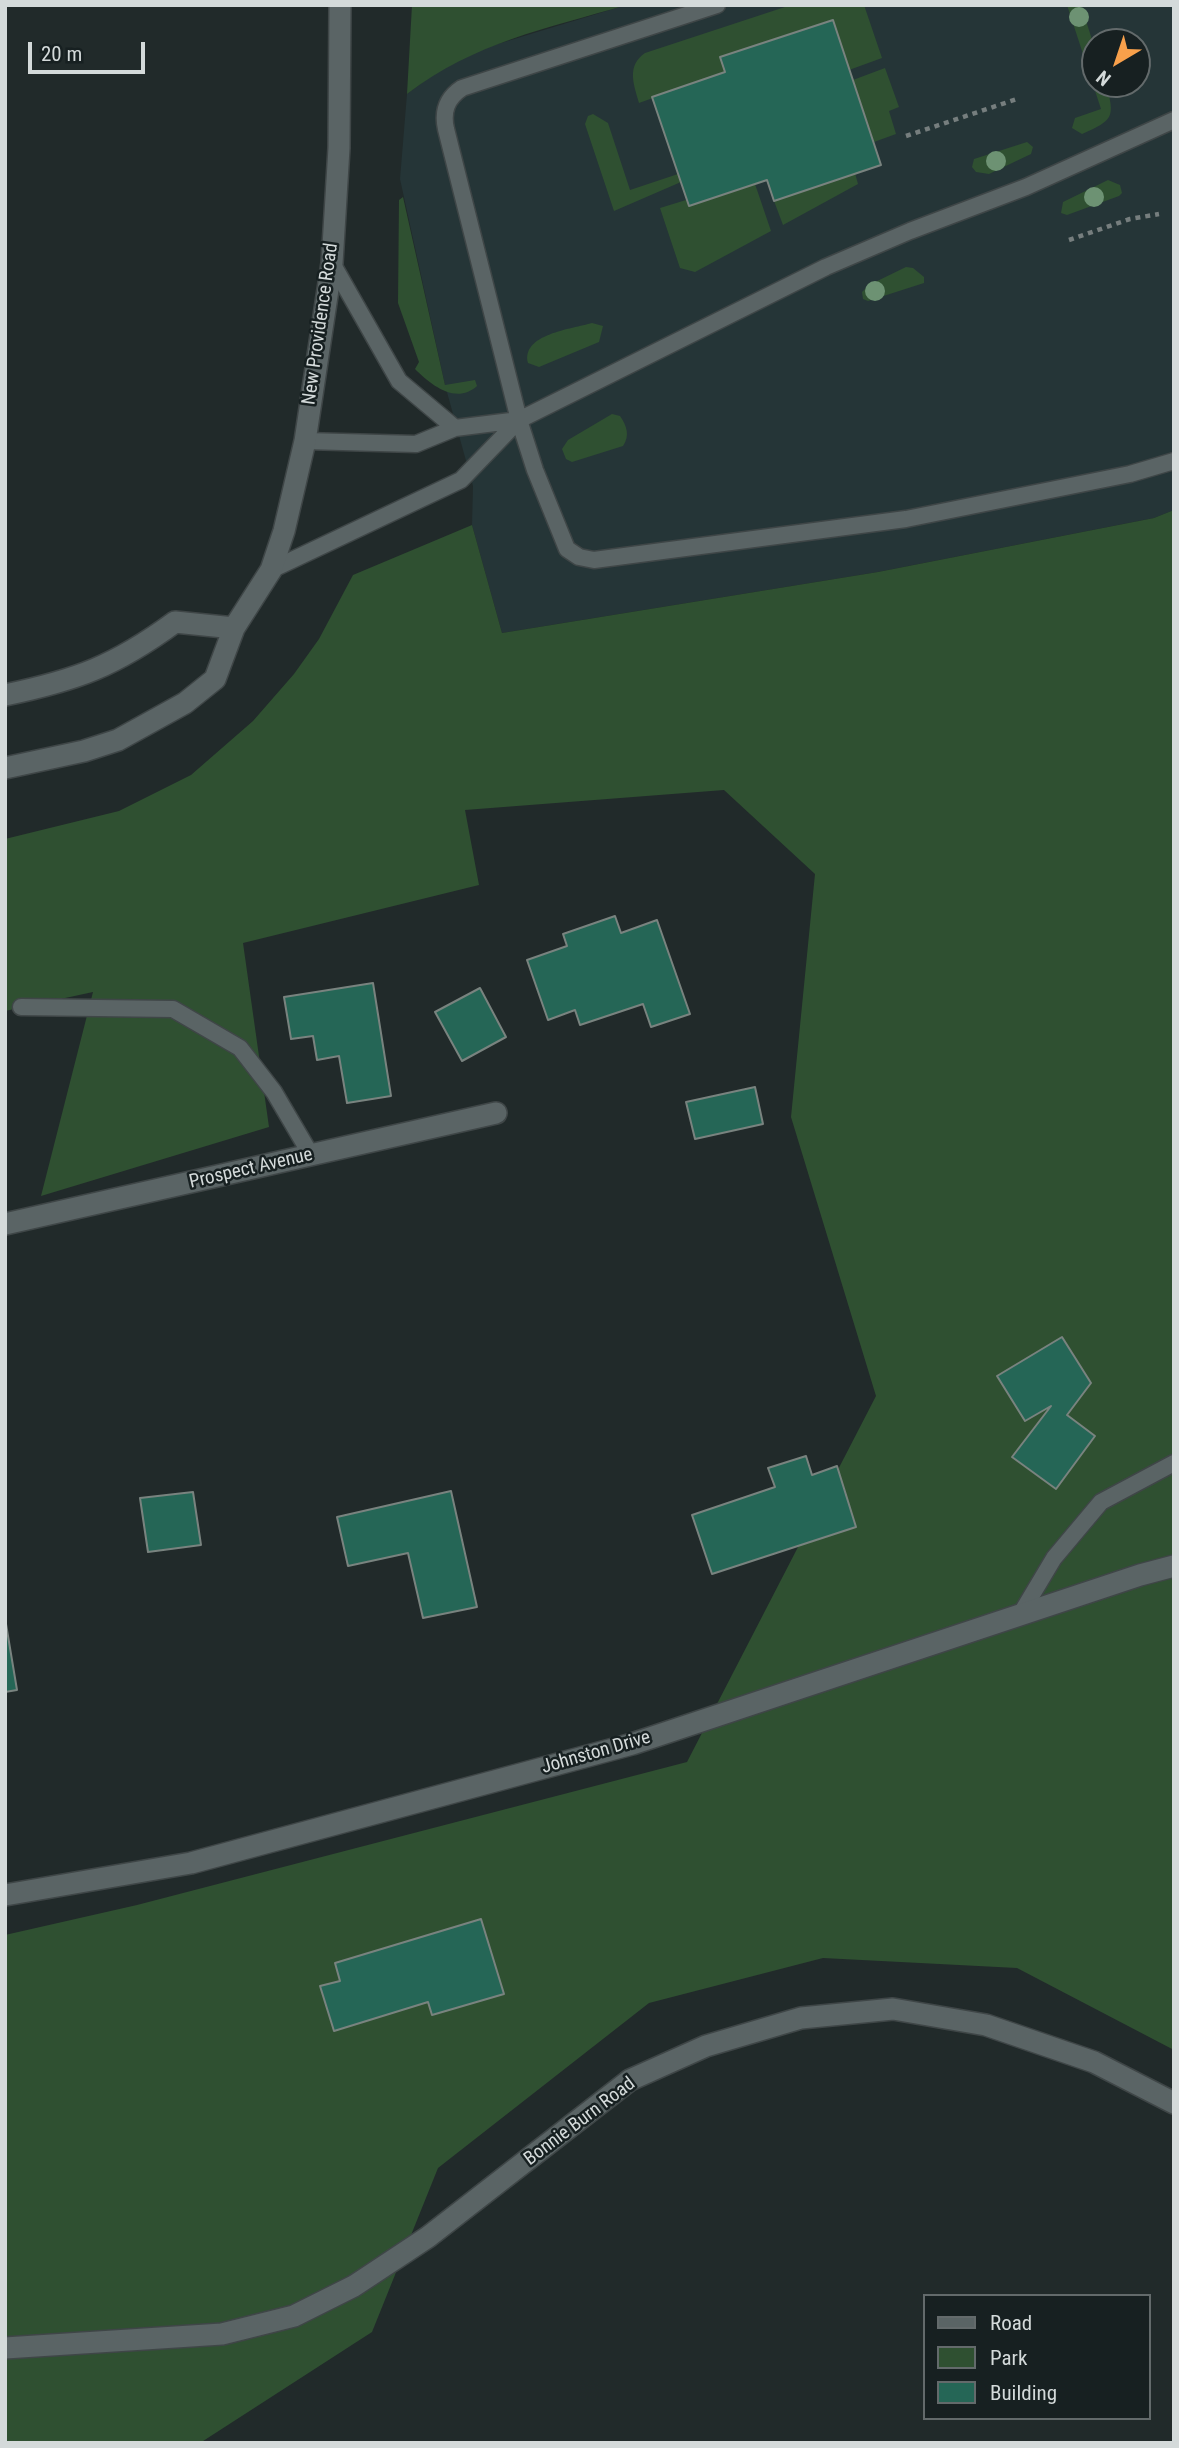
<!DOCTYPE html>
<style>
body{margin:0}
#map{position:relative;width:1179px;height:2448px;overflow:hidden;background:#212a2a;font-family:"Roboto Condensed",sans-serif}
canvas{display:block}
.frame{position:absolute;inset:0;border:7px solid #d4dada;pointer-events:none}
.legend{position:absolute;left:923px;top:2294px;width:228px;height:126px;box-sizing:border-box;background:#172021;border:2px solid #636a6b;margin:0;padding:9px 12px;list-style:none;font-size:21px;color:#d4dada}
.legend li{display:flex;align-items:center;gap:14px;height:35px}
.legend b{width:35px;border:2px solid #636a6b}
.north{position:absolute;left:1081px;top:28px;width:70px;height:70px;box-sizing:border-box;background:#172021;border:2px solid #636a6b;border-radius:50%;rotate:219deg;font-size:19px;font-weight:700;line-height:28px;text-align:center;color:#d4dada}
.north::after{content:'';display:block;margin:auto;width:24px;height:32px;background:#f8a04b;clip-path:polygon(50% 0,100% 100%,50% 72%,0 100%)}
.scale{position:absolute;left:28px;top:42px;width:117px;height:32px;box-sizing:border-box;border:4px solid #d4dada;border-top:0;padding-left:9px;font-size:21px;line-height:24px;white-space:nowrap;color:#d4dada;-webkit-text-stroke:5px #172021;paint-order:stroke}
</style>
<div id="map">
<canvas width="1179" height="2448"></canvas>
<div class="frame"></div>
<ul class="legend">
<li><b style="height:9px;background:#5a6465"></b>Road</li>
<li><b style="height:19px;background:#2f5031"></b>Park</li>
<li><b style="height:19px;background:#256656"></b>Building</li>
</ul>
<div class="north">N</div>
<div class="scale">20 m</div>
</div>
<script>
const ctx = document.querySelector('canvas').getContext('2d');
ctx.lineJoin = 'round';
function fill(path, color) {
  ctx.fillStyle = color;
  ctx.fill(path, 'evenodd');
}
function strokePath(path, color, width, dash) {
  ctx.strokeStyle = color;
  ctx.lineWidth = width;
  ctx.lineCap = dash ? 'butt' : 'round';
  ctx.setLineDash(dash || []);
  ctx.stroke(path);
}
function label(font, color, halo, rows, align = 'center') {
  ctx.font = font + ' "Roboto Condensed",sans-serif';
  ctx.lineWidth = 5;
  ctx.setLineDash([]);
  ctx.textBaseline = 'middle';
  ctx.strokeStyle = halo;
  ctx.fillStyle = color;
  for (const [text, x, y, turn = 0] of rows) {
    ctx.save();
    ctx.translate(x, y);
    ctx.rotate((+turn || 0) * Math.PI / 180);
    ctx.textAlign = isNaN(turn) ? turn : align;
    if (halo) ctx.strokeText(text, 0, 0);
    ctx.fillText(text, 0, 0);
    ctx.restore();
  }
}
const built = new Path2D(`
 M626 5H1174V510L1154 518 878 572 502 633 472 525 473 486 445 385 400 179 407 94 443 67 478 50ZM1095 42H1137V84H1095Z`);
const green = new Path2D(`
 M412 5H626C546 29 475 42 407 94Z
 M791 5H864L882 58 849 70 832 20 720 57 725 72 639 103C634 85 626 66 645 53Z
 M1067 5H1081L1095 49V84H1106C1115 117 1114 120 1082 134L1072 128 1075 118 1101 109Z
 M885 68 899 107 889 111 896 134 874 142 853 80Z
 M593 114 608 123 630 190 678 174 681 182 614 211 585 124 588 116Z
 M1027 142 1033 147 1031 154 989 174 976 172 972 167 974 159Z
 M855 173 858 184 783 225 774 201Z
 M1108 180 1120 185 1122 193 1119 196 1067 215 1061 213 1063 202Z
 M755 184 771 231 695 272 680 268 660 208 686 200 689 206Z
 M403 197 445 385 475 380 477 386C456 405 431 385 415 369L419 362 398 303 399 200Z
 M906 267 913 268 924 277V283L868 301 863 299 862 292 869 285Z
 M592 323 603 326 599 342 539 367 528 363C521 334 572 329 592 323Z
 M612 414 620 416C627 426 630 436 623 446L572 462 566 459 562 449 568 440Z
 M1174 510V2050L1017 1968 823 1958 649 2003 438 2168 372 2332 200 2443H5V1935L137 1905 687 1762 876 1396 791 1117 815 874 724 790 465 810 479 885 243 943 269 1127 41 1196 93 992 5 1011V839L119 811 191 775 253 721 294 674 319 639 353 575 472 525 502 633 878 572 1154 518Z`);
const building = new Path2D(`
 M833 20 881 165 774 201 767 180 689 206 652 97 725 72 720 57Z
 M615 916 621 933 657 920 690 1014 651 1027 643 1004 580 1025 575 1010 548 1020 527 960 567 946 563 934Z
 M373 983 391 1096 347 1103 339 1056 317 1060 313 1036 291 1039 284 997Z
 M480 988 506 1037 462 1061 435 1012Z
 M755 1087 763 1124 695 1139 686 1102Z
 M1062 1337 1091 1383 1067 1415 1095 1436 1056 1489 1012 1457 1051 1406 1025 1421 997 1376Z
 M806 1456 812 1475 837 1466 856 1527 712 1574 692 1515 775 1487 768 1468Z
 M451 1491 477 1607 423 1618 408 1553 348 1566 337 1517Z
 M193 1492 201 1545 148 1552 140 1498Z
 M5 1618 17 1690 5 1692Z
 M481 1919 504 1994 432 2015 428 2002 334 2031 320 1986 340 1981 335 1963Z`);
const path = new Path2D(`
 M906 136 1017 99
 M1069 240 1130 219 1159 214`);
const lane = new Path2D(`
 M717 5 462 88C447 98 442 111 446 129L519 420 535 470 567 549 579 557 594 560 906 519 1130 474 1174 461
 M332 263 399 381 455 428
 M305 441 416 444 455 428 519 420 826 267 910 231 1026 187 1174 120
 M271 570 461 480 519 420
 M21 1007 173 1009 240 1048 274 1092 311 1155
 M1020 1615 1054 1558 1101 1502 1174 1463`);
const street = new Path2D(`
 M5 1224 496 1113`);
const secondary = new Path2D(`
 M5 695C77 680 115 666 175 622L234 628
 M5 768 84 751 118 740 185 703 215 679 234 628 271 570 284 531 305 441 332 263 339 148 340 5
 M5 1895 191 1863 632 1744 1140 1575 1174 1566
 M5 2348 222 2334 294 2316 354 2286 428 2237 630 2080 706 2046 801 2018 893 2009 986 2025 1094 2062 1174 2103`);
const trees = [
 [1079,17],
 [996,161],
 [1094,197],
 [875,291]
];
const streetNames = [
 ["New Providence Road",321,324,-82],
 ["Prospect Avenue",251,1169,-13],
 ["Johnston Drive",596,1753,-16],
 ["Bonnie Burn Road",580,2122,-37]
];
fill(built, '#253537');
fill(green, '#2f5031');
fill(building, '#256656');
strokePath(building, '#79837f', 2);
strokePath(lane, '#3f4647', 19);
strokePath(street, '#3f4647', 24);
strokePath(secondary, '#3f4647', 24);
strokePath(path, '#767e7e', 4.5, [5, 5]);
strokePath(lane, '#5a6465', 16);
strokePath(street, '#5a6465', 21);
strokePath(secondary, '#5a6465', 21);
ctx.fillStyle = '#6d9273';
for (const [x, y] of trees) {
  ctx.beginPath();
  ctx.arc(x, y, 10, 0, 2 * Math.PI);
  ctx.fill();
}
label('19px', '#d4dada', '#172021', streetNames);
</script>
